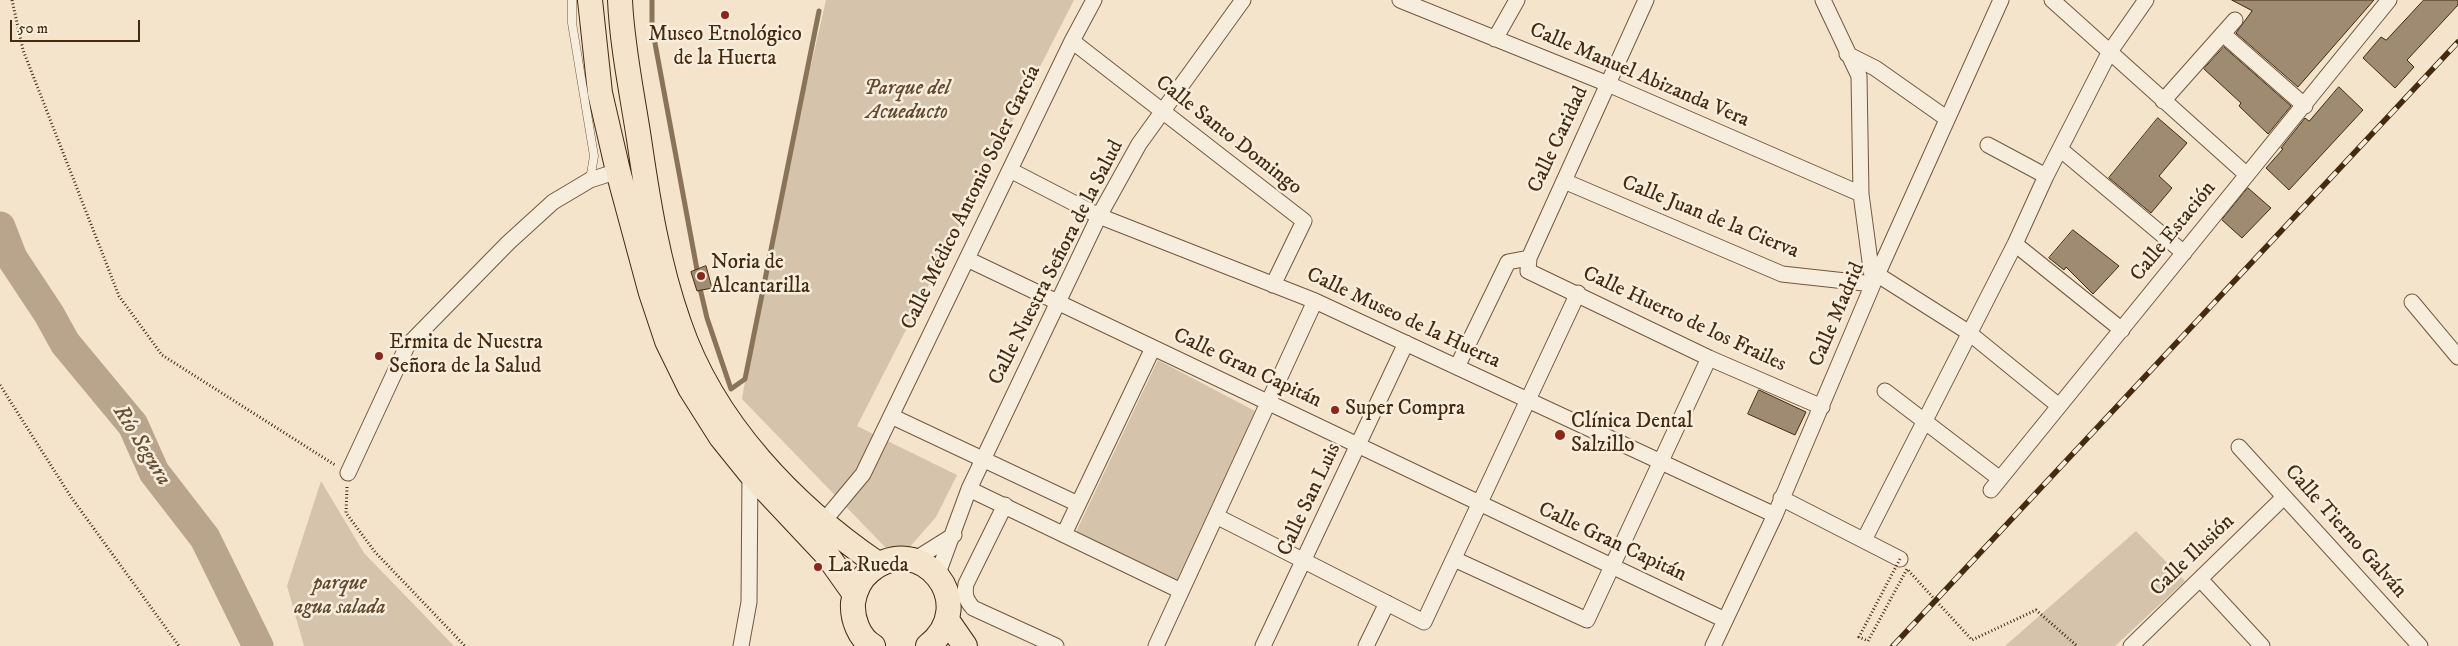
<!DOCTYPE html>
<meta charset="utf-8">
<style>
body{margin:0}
#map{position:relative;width:2458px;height:646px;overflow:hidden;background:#f3e4cb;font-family:"IM FELL DW Pica",serif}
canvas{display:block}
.scale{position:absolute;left:10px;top:20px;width:130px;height:22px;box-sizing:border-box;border:2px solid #442a0f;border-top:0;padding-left:6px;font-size:15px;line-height:18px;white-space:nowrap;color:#442a0f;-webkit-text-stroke:4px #f7eddd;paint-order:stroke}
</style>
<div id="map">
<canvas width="2458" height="646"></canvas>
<div class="scale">50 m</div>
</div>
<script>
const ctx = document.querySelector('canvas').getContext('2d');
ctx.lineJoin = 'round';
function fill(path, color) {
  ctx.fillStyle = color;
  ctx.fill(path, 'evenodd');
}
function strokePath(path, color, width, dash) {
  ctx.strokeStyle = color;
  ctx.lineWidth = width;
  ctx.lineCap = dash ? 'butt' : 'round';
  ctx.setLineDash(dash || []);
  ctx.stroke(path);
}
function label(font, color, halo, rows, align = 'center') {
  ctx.font = font + ' "IM FELL DW Pica",serif';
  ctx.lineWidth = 5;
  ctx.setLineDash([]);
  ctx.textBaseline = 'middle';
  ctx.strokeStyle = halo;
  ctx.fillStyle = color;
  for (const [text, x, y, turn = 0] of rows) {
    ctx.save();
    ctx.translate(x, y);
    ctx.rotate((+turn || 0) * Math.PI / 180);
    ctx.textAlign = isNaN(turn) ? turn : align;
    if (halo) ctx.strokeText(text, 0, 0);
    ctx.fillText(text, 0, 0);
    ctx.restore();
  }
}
const green = new Path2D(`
 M826 0H1074L857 426 957 475 936 517 907 550 886 548 742 399 765 266Z
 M1158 360 1255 411 1176 584 1075 534Z
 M321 481 364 553 454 646H304L287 586Z
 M2136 531 2185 581 2115 646H2005Z`);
const stream = new Path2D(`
 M652 0V27L698 275
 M699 284 707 318 731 389 745 379 819 11`);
const river = new Path2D(`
 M0 227 12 258 49 314 65 343 133 425 154 472 205 538 258 646`);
const building = new Path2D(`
 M2232 0H2374L2298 87 2236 33 2252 11Z
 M2424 0H2458V5L2407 60 2414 67 2395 88 2363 58 2381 37 2386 40Z
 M2224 47 2291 106 2268 134 2239 106 2241 103 2204 69Z
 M2339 87 2363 110 2289 190 2266 168 2283 149 2281 148 2305 118 2309 121Z
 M2158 118 2187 143 2159 176 2172 188 2151 213 2109 178Z
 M2248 188 2271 208 2242 238 2222 220Z
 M2073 230 2119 266 2093 294 2066 267 2064 270 2049 258Z
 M706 266 712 288 697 291 691 272Z
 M1759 390 1806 412 1795 435 1748 414Z`);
const path = new Path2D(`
 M12 0 23 50 119 296 162 355 335 465
 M0 385 71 497 179 646
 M347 487 346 513 375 552 465 646`);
const lane = new Path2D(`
 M572 0V23L594 156 590 180`);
const street = new Path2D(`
 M1400 0 1608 84 1861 194
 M1646 0 1529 258 1528 271 1709 358 1822 407
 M2052 0 2247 175
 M2223 34 2305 106
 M1495 39 1517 0
 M1072 41 1304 221 1273 285
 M1847 54 1875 68 1946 118
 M2163 101 2235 20
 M1988 145 2046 176
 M2060 149 2184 253
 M1010 170 1099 216 1315 301 1775 515
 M1564 181 1782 274 1873 284 1861 194 1859 76 1823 0
 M2015 244 2122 330
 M967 259 1725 620
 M1878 275 1968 332 2059 406
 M2412 302 2458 357
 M1457 367 1508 262 1529 258
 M1885 391 2000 479
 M891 416 1078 504
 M2239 447 2420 646
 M348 473 407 346 508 243 553 202 590 180 618 171
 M969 489 1181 591
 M1991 490 2389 0
 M1781 498 1900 559
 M1005 505 966 584C964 595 966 600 973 608L1056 646
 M1216 516 1424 622 1578 293
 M823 522 863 474 1072 41 1094 0
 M1064 534 1153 348
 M1864 540 2015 244 2046 176 2109 53 2146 0
 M1454 559 1587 620 1709 358
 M914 560 954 535
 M937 576 969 489 1099 216 1139 144 1243 0
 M2200 579 2262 646
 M741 646 749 602 750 473
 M1156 646 1315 301
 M1263 646 1406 343
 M1366 646 1387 603
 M1713 646 1775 515 1873 284 2001 0
 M2131 646 2284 497`);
const primary = new Path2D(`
 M590 0 600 93 618 171 651 293 667 341 690 388 721 437 750 473 827 555 854 593
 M620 0C622 46 632 93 639 139 648 201 658 264 679 323 713 423 793 506 878 564
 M947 620 965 646
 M873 646C859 638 852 619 853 603 855 590 860 579 870 571 921 529 981 604 928 646`);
const rail = new Path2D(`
 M1893 646 2458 42`);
const pathBridge = new Path2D(`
 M1900 559 1859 637 1868 641 1907 569 1972 640 2036 610 2077 646`);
const markers = [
 [725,15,5,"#8f2418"],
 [701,276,5,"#8f2418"],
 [379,356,5,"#8f2418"],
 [1335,410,5,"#8f2418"],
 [1560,435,6,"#8f2418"],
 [818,567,5,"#8f2418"]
];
const poiNames = [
 ["Museo Etnológico",725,36,"center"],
 ["de la Huerta",725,60,"center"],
 ["Noria de",711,264],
 ["Alcantarilla",711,288],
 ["Ermita de Nuestra",389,344],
 ["Señora de la Salud",389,368],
 ["Super Compra",1345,410],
 ["Clínica Dental",1571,423],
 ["Salzillo",1571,447],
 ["La Rueda",828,567]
];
const streetNames = [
 ["Calle Manuel Abizanda Vera",1639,76,23],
 ["Calle Santo Domingo",1228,136,38],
 ["Calle Caridad",1559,140,-65],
 ["Calle Médico Antonio Soler García",972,198,-64],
 ["Calle Juan de la Cierva",1710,218,22],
 ["Calle Estación",2174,232,-51],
 ["Calle Nuestra Señora de la Salud",1057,263,-63],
 ["Calle Madrid",1838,315,-67],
 ["Calle Museo de la Huerta",1403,319,25],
 ["Calle Huerto de los Frailes",1684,320,25],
 ["Calle Gran Capitán",1247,369,25],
 ["Calle San Luis",1310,500,-65],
 ["Calle Tierno Galván",2345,532,48],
 ["Calle Gran Capitán",1612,543,25],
 ["Calle Ilusión",2193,556,-44]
];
const parkNames = [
 ["Parque del",907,90],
 ["Acueducto",907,114],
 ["parque",340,585],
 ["agua salada",340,609]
];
const waterNames = [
 ["Río Segura",141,446,58]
];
fill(green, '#d5c4ab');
strokePath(stream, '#8a7459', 5);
strokePath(river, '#b8a58b', 31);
fill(building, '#9f8b71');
strokePath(building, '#442a0f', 1);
strokePath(lane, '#70583e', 9);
strokePath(street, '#70583e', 17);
strokePath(primary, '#442a0f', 26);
strokePath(path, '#442a0f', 3, [1, 2.5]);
strokePath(lane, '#f7eddd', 8);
strokePath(street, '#f7eddd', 15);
strokePath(primary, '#f3e4cb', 24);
strokePath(rail, '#442a0f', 5.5);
strokePath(rail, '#f7eddd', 4, [11]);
strokePath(pathBridge, '#442a0f', 3, [1, 2.5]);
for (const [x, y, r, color] of markers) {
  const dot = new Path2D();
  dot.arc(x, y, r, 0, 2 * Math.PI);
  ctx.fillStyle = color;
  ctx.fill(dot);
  strokePath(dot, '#f7eddd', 2);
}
label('21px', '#442a0f', '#f7eddd', poiNames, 'left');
label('21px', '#442a0f', '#f7eddd', streetNames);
label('italic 21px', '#61492e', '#f7eddd', parkNames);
label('italic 22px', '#674f34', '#f7eddd', waterNames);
</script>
